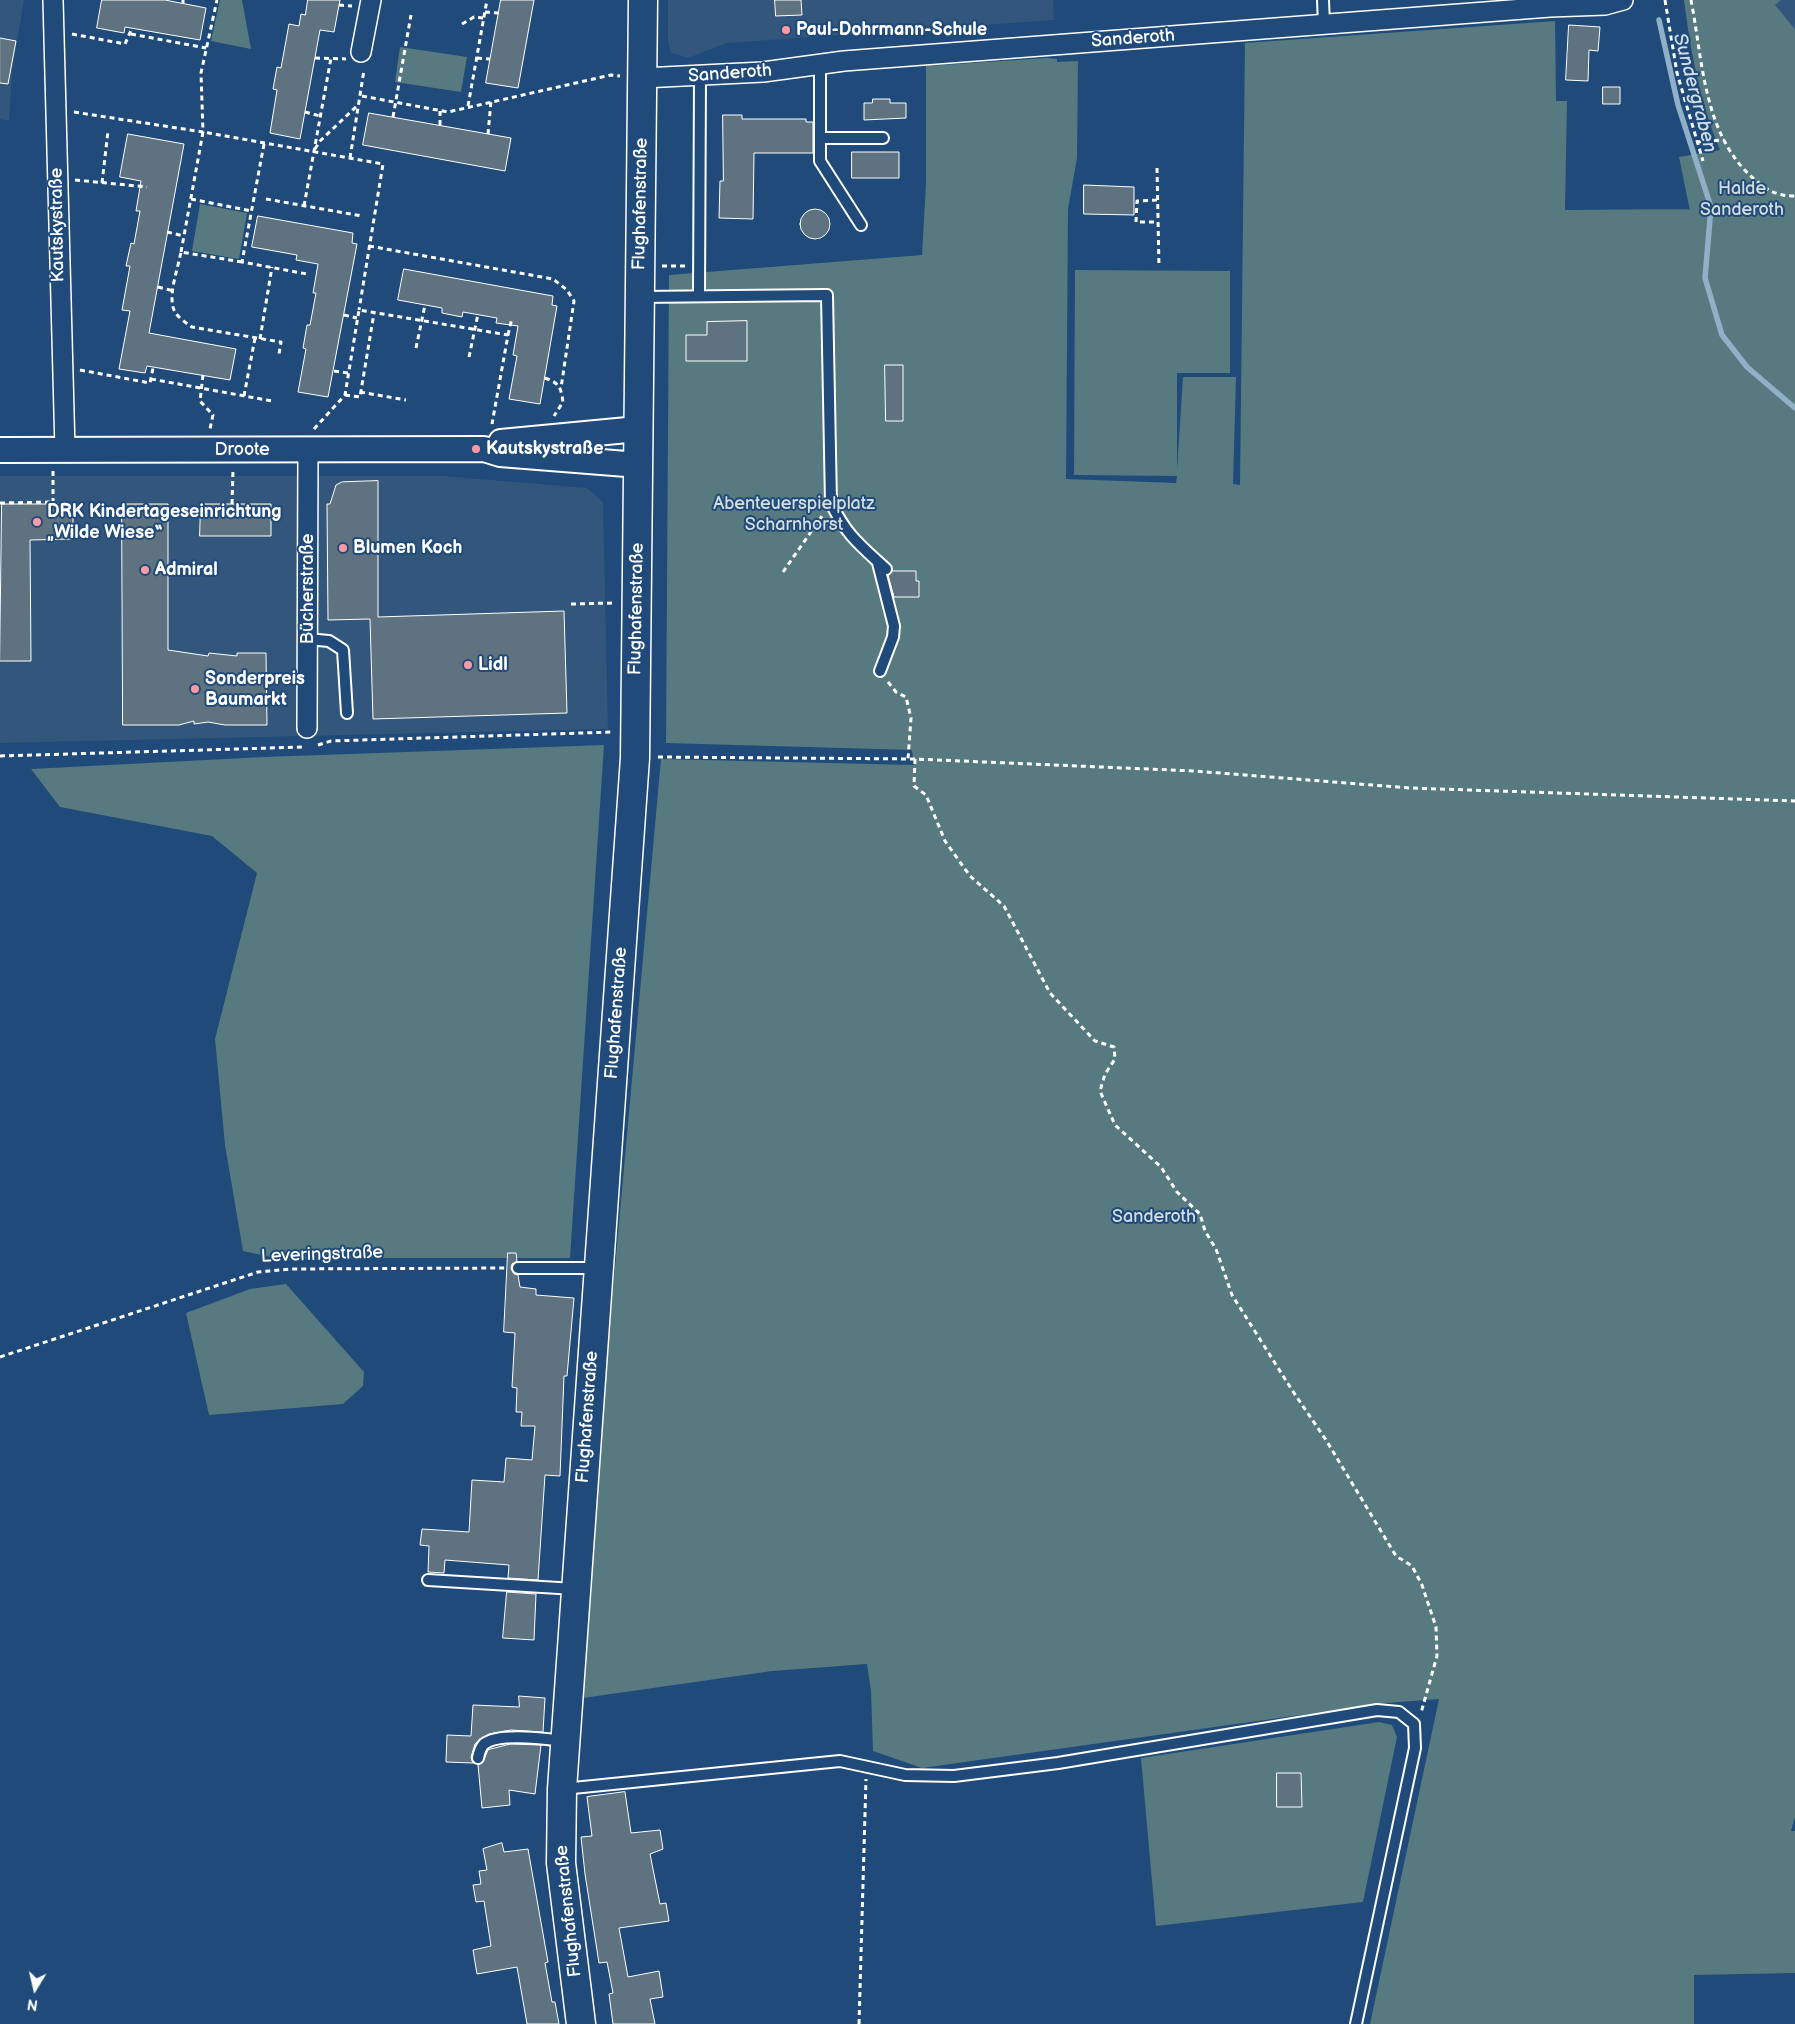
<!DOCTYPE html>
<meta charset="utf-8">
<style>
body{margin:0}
#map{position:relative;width:1795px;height:2024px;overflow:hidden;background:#1f4a7a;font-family:"Balsamiq Sans",sans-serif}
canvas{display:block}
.north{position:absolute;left:10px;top:1964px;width:50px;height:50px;-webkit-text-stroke:4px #1f4a7a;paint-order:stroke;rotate:189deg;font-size:14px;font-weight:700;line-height:20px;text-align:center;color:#fff}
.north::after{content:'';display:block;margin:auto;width:18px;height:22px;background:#fff;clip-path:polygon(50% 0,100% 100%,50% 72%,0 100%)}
</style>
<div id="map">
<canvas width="1795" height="2024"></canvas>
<div class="north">N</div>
</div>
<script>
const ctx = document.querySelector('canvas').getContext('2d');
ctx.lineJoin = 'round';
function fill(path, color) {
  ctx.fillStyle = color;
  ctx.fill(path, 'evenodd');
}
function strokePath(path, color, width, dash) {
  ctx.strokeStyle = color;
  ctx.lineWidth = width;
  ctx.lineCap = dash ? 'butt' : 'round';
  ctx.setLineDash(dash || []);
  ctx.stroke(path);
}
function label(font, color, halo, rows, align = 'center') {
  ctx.font = font + ' "Balsamiq Sans",sans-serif';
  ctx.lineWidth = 4;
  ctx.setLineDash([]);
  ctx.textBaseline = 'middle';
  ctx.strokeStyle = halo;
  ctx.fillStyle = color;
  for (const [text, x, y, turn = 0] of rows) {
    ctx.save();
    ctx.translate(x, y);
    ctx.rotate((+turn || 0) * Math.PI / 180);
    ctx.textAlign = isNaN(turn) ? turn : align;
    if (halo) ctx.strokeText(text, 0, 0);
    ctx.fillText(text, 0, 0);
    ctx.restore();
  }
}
const built = new Path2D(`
 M0 0H24L12 71 9 121 0 119Z
 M668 0H1053L1054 20 727 43 688 58 671 53 668 41Z
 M1781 0H1795V29L1775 5Z
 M0 476H443L587 488 603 502 608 729 0 743Z`);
const green = new Path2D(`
 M220 0H242L251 49 211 41Z
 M1684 0H1781L1775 5 1795 29V1817L1791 1831H1795V1973L1694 1975V2024H1370L1439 1699 1386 1703 922 1768 873 1751 871 1691 867 1664 772 1671 576 1699 661 759 914 765 912 750 666 743 669 275 922 255 926 184V66L1047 58 1057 59V62L1078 61 1077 158 1068 209 1066 479 1176 483 1177 476 1074 475 1075 270 1230 271V373H1177V470L1183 377H1236L1233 484 1240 485 1245 43 1555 21 1556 101H1567L1565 210 1690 209V211L1679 157 1720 150C1699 100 1691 53 1684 0Z
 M400 47 467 57 461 92 395 82Z
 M200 204 247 213 239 259 192 251Z
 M604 745 570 1258H371L285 1260 243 1251 225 1145 215 1039 257 873 212 836 60 807 31 769 264 757Z
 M286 1284 364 1372 363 1386 343 1404 209 1415 186 1313 250 1289Z
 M1379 1722 1392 1725 1397 1737 1363 1902 1156 1926 1141 1758Z`);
const stream = new Path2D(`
 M1659 20 1678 105 1711 207 1705 278 1722 335 1747 367 1795 408`);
const building = new Path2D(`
 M102 0H165L206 8 200 40 125 27 124 33 97 28Z
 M308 0H340L334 32 320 30 300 139 270 133 277 90 273 89 277 67 281 68 289 24 299 26 301 14 305 15Z
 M501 0H534L518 88 486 83Z
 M775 0H801L802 15 776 16Z
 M1569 25 1600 27 1598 51 1589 50 1588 81 1566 80Z
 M0 38 16 41 8 84 0 83Z
 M1603 87H1620V104H1603Z
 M873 99H890V103H906V118L864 120V103H872Z
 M369 113 511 138 505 171 363 145Z
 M723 115H742V119H806V122H813V153H754L753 219 719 218 720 181H723Z
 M128 134 184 144 149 333 236 349 230 380 147 366 145 373 119 369 130 311 122 310 130 266H126L131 243 134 244 140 211H136L141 181 120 177Z
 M852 152H899V178H852Z
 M1084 185 1134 187V215L1084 214Z
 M800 224a15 15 0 1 1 30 0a15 15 0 1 1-30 0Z
 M258 216 353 233 352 243 357 244 328 397 298 392 306 349 303 348 307 325H310L316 293H313L318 264 296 260 297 255 252 247Z
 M404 269 553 296 552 305 557 306 540 404 509 399 517 356 513 355 518 326 496 323 497 318 463 312 462 317 442 313V308L398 300Z
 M747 321V361H686V335H707V322Z
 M885 365H903V421H886Z
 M378 481V617L564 611 567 713 373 719 370 619 328 620 327 504H330L336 485 342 482Z
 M2 504H73V539L30 540 31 661H0Z
 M122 504H168V650L208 656 209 653 237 656V653H266L267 725H225L208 722 194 724V721L179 725H123Z
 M201 504H271V536H200Z
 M892 571H916V581H919V597H894L888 575Z
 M508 1253H516L517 1261 512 1264 511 1268 514 1274 518 1275 520 1287 536 1289V1295L574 1298 567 1376H564L560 1476 545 1475 538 1580 508 1578 509 1565 445 1560 444 1573 428 1572 429 1546 420 1545 422 1529 469 1532 472 1480 504 1482 506 1458 532 1460 535 1426H521L522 1412H516L517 1388 512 1387 515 1333 504 1332Z
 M507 1592 536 1594 534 1640 503 1638Z
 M519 1696 545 1698 543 1732 511 1730 489 1734 475 1744 471 1757 473 1763 446 1762 447 1735 471 1736 473 1705 519 1707Z
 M511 1744 541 1745 535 1794 509 1790 510 1805 482 1808 478 1765 483 1762 488 1750Z
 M1277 1773H1301L1302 1807H1277Z
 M625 1792 631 1833 660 1830 663 1849 650 1854 660 1904 666 1903 669 1921 619 1928 628 1977 659 1971 663 1997 650 1999 655 2024H613L609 1994 613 1993 607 1962 599 1963 585 1874 581 1837 592 1836 587 1797Z
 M502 1843 504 1852 528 1849 548 1962 545 1963 552 2002H555L559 2024H527L517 1967 477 1974 473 1950 491 1946 484 1901 476 1902 473 1885 481 1884 479 1871 487 1870 483 1849Z`);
const path = new Path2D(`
 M1665 0 1677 73 1703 161
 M1691 0C1703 61 1703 135 1754 179 1768 191 1777 196 1795 196
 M183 3V0
 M339 5 352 6
 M485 12 499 13
 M462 24 474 17 484 18
 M72 34 125 44 132 28
 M131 34 206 48
 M315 58 346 59
 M477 58 490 59
 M362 96 448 112 611 75 620 76
 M468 106 487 0
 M440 111V126
 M74 112 203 132 201 73 217 0
 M305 112 320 116
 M393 117 411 15
 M488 134 491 101
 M1696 142 1724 140
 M264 144 242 262 307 274
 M315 149 320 141 359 104
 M350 158 364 70
 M1157 168 1159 267
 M75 180 147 187
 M102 183 108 131
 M191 199 251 211
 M266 199 362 216
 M1157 200 1137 201 1136 222H1157
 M304 206 331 58
 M167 232 184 236
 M369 246 553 279 567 290 574 301 561 388
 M181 252 203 132 383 164 359 310
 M242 262 181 252C178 268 169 292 173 307 175 316 185 322 192 327L281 342 279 354
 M662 266H686
 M158 287 174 291
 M344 315 357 318
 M508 335 512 318
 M260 339 272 267
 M416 348 425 305
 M469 357 478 314
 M80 370 150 383 153 368
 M334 371 348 373
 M203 375 200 401 213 415 210 429
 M545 378C559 383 561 387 563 402L554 416
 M151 379 272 401
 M360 392 406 400
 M345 395 360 397 374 313
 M244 396 255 338
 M314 429 345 395 359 310 508 335 492 424
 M53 471V504
 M0 503 53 502
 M232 504 233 470
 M783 572 822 516
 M571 604 613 603
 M888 682 896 692 906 697 911 718 908 759
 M318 745 331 741 613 732
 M0 756 304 747
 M658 757 915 759 1194 771 1410 788 1795 801
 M915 759 914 786 926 795 945 841 970 876 1004 906 1050 993 1095 1041 1114 1047 1115 1059 1105 1074 1100 1091 1115 1125 1161 1167 1177 1192 1200 1214 1205 1231 1216 1249 1232 1295 1292 1390 1326 1440 1396 1556 1412 1566 1422 1585 1436 1627 1437 1656 1421 1713
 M0 1357 258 1272 291 1269 505 1268
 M859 2024 866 1779`);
const service = new Path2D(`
 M1323 0 1324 25
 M820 65V161L861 225
 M820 138H883
 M699 296 700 77
 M640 297 827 295 831 503C846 535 861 546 886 569
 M878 563 894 626 893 637 880 671
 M307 639 329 641 343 650 347 713
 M518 1268H597
 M428 1580 575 1589
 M478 1758C479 1753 480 1748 484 1744 499 1732 546 1739 564 1741
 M563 1789 840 1761 905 1775 954 1776 1058 1763 1377 1710 1399 1712 1414 1724 1415 1748 1356 2024`);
const minor = new Path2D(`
 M53 0 65 450
 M361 52 371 0
 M643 78 763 72 844 61 1550 7 1605 5 1623 0
 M307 728 308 450`);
const tertiary = new Path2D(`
 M501 442 638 429
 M0 450 484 449 500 454 639 465`);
const secondary = new Path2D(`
 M581 2024 561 1863 562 1789 635 758 643 0`);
const markers = [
 [786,30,5,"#ff9aa2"],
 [476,449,5,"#ff9aa2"],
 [37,522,5,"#ff9aa2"],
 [343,548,5,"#ff9aa2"],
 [145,570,5,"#ff9aa2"],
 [468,665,5,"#ff9aa2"],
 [195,689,5,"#ff9aa2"]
];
const poiNames = [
 ["Paul-Dohrmann-Schule",796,30],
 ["Kautskystraße",486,449],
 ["DRK Kindertageseinrichtung",47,512],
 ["„Wilde Wiese“",47,533],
 ["Blumen Koch",353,548],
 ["Admiral",155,570],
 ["Lidl",478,665],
 ["Sonderpreis",205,679],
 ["Baumarkt",205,700]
];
const streetNames = [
 ["Sanderoth",1133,39,-4],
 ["Sanderoth",730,74,-4],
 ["Flughafenstraße",641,204,-89],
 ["Kautskystraße",58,225,-91],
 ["Droote",242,450],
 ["Bücherstraße",308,589,-90],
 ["Flughafenstraße",637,609,-89],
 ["Flughafenstraße",617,1013,-86],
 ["Leveringstraße",322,1255,-2],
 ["Flughafenstraße",588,1417,-86],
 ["Flughafenstraße",569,1911,-96]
];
const parkNames = [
 ["Halde",1742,189],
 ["Sanderoth",1742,210],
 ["Abenteuerspielplatz",794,504],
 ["Scharnhorst",794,525],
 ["Sanderoth",1154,1217]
];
const waterNames = [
 ["Sundergraben",1694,93,75]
];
fill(built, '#32567c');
fill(green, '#567a7f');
strokePath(stream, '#8fb0c6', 5.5);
fill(building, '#5f7280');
strokePath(building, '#fff', 1);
strokePath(service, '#fff', 14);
strokePath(minor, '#fff', 22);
strokePath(tertiary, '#fff', 28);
strokePath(secondary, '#fff', 31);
strokePath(path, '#fff', 3, [5, 4]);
strokePath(service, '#1f4a7a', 10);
strokePath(minor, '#1f4a7a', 19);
strokePath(tertiary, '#1f4a7a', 24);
strokePath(secondary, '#1f4a7a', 28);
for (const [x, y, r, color] of markers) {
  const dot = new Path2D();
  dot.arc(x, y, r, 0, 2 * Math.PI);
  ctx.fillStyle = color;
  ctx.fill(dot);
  strokePath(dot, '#1f4a7a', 2);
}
label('bold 18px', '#fff', '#1f4a7a', poiNames, 'left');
label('18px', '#fff', '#1f4a7a', streetNames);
label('18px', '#d5dedf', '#1f4a7a', parkNames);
label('italic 19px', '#d0dee7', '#1f4a7a', waterNames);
</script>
